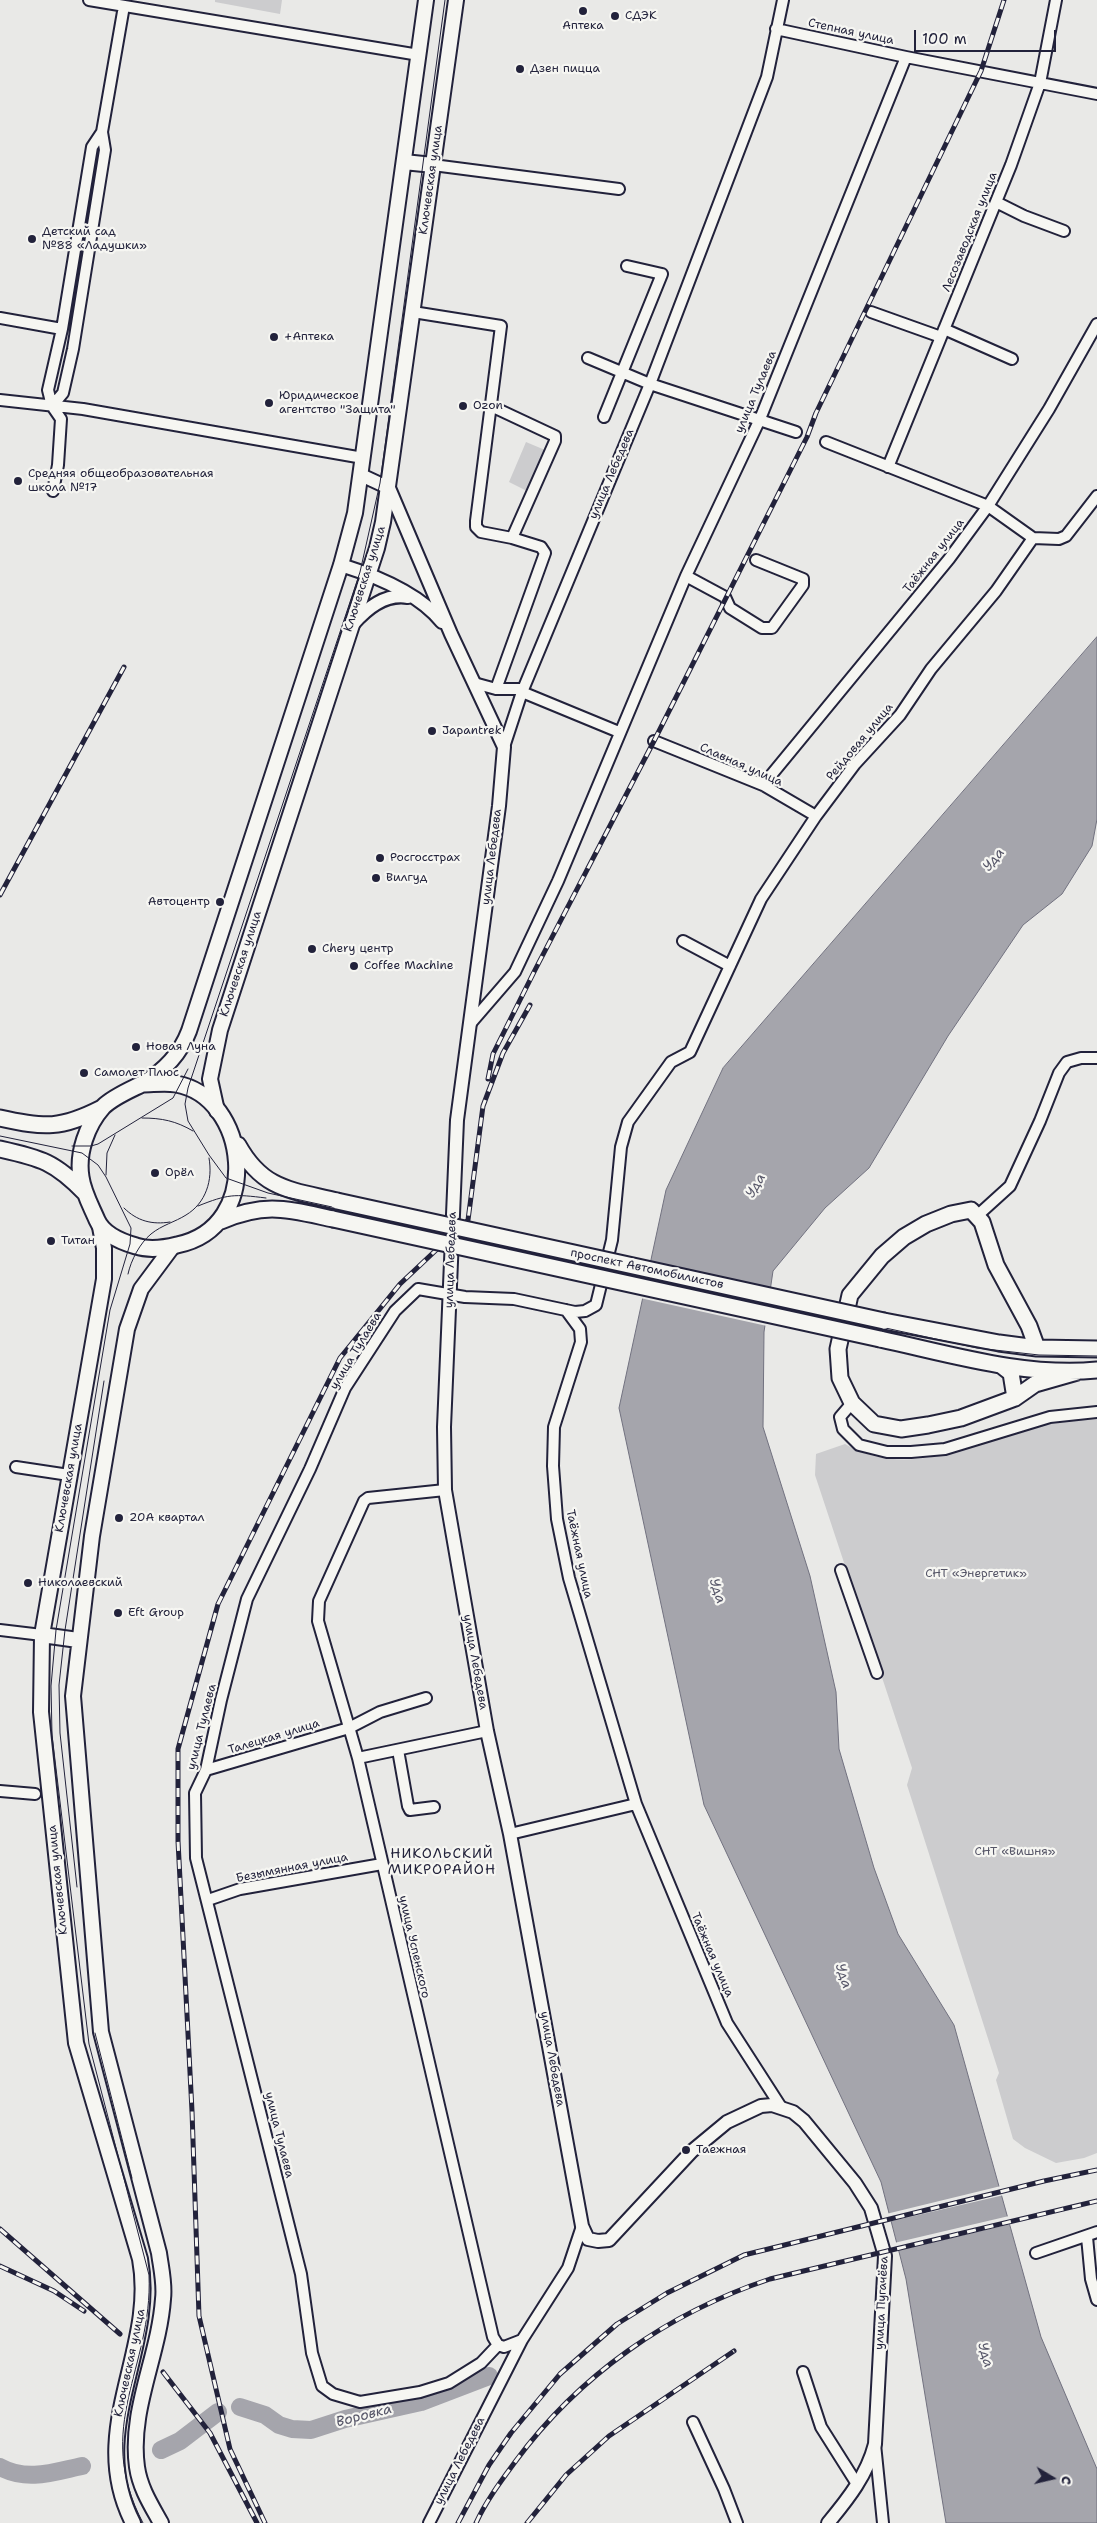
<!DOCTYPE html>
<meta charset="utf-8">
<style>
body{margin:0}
#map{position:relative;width:1097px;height:2523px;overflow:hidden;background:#e9e9e7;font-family:"Shantell Sans",sans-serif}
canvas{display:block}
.north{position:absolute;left:1027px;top:2453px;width:50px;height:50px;-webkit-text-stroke:4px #f6f6f2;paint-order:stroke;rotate:99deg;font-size:14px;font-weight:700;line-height:20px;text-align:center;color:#22223b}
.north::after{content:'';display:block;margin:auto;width:18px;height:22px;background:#22223b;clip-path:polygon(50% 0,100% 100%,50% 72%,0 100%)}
.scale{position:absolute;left:914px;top:30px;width:142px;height:22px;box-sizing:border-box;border:2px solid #22223b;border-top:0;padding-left:6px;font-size:15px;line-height:18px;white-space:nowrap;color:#22223b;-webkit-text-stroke:4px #f6f6f2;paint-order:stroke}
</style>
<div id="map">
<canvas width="1097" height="2523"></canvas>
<div class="north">С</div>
<div class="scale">100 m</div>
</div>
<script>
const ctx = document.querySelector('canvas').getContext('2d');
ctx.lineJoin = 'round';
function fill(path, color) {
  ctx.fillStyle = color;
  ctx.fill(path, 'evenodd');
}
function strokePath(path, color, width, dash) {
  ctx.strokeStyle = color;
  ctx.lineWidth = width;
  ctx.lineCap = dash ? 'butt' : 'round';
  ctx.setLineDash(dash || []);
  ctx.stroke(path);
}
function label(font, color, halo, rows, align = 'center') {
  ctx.font = font + ' "Shantell Sans",sans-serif';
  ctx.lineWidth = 4.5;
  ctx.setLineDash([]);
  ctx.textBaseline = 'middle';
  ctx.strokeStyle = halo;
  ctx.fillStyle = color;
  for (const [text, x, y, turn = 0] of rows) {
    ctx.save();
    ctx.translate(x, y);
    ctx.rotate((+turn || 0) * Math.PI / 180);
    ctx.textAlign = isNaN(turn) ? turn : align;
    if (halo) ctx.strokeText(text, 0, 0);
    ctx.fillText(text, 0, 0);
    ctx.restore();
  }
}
const green = new Path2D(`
 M215 0H282L280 14 215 2Z
 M526 442 545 450 527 491 509 482Z
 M1097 1418V2153L1084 2158 1056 2163 1025 2148 1013 2139 996 2080 999 2073 907 1785 912 1768 815 1475 816 1454 845 1444C906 1480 975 1444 1036 1427 1056 1422 1077 1421 1097 1418Z`);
const water = new Path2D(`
 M1097 637V819L1092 846 1062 894 1023 925 948 1036 869 1168 825 1208 773 1271 764 1332 763 1427 810 1576 836 1692 839 1749 874 1868 898 1934 954 2025 1041 2337 1097 2469V2523H946L906 2279 881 2182 704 1805 619 1408 666 1190 723 1068Z`);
const pier = new Path2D(`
 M648 1263 773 1291 767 1326 640 1298Z
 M1001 2186 1004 2195 888 2222 886 2214Z
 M1009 2216 1011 2224 896 2251 894 2243Z`);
const river = new Path2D(`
 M240 2407 265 2415 279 2425 292 2429 311 2430 345 2419 421 2402 489 2376
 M161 2450 180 2441 218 2412
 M0 2467C27 2482 54 2472 82 2466`);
const minor = new Path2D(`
 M89 0 419 55
 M776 29 906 57 1097 94
 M433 165 619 189
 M996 202 1024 216 1064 231
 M413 312 501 326 476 521V527L481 532 512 538 555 441V436L491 406
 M871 312 941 337
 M0 318 62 329
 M944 329 1012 359
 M588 358 650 384 796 432
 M0 400 83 409 363 458
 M52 406 63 393 73 349 105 150 102 132 124 6
 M604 417 662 274 627 266
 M826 442 988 506 1033 538
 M888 467 1011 165 1040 83 1056 0
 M53 491 58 465 61 419 52 406 48 390 62 329 92 147 102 132
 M1033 538 1059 539 1066 536 1097 496
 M686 576 725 597 730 608 762 628H772L803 585V579L756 560
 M474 683 496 689H523
 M496 689 545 553 541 547 512 538
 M522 692 619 732
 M654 741 763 785 816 816
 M504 747 522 692 650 384 767 77 783 0
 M763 785 949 559 988 506 1049 409 1097 324
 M683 941 730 966
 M471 1023 515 972 558 881 686 576 760 419 906 57
 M978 1215 1010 1186 1040 1121 1059 1073 1067 1062 1081 1058H1097
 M852 1403 840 1417 843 1429 859 1445 887 1452H911L945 1449 1050 1417 1097 1412
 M16 1467 69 1475
 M445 1490 368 1498 364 1501 319 1601 318 1621 358 1758 493 2337 498 2345 504 2347 522 2340
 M841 1570 877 1673
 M0 1630 42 1635
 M398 1750 408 1806 410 1810 434 1807
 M358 1758 487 1731
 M206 1770 349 1728 380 1712 426 1698
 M0 1791 35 1794
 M636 1804 727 2023 781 2107
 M510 1834 636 1804 569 1578 557 1519 553 1466 554 1427 581 1342 580 1329 566 1310
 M208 1900 240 1889 382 1864
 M1087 2237 1091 2279 1097 2300
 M1036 2253 1097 2232
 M498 2345 481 2363 449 2383 420 2392 360 2402 333 2394 322 2386 312 2353 301 2274 196 1858 195 1793 206 1770 221 1700 247 1599 310 1469 345 1388 395 1311 418 1289 465 1297 514 1299 575 1312 585 1311 596 1305 612 1240 621 1147 628 1122 671 1062 690 1052 761 899 816 816 855 764 900 715 931 669 996 591 1033 538
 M803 2372 821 2427 857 2484
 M693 2422 724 2489 737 2523
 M875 2444 883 2523
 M429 2523 522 2340 568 2268 582 2226`);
const tertiary = new Path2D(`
 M361 475 389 488 451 634 504 747 499 806 457 1120 444 1427 445 1490 487 1731 510 1834 582 2226 588 2239 598 2241 609 2240 692 2151 727 2122 761 2106 772 2105 793 2112 804 2121 855 2183 871 2208 885 2256 875 2444C867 2475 848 2499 828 2523
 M341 565C376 576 419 593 442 622
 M353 624C367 608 385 593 408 597`);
const secondary = new Path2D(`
 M404 162 433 165
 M142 1084C164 1071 180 1055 189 1031L341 565 355 513 426 0
 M217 1111 210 1079 220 1030 377 548 383 522 456 0
 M100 1227 104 1248V1279L42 1635 41 1712 76 2043 140 2259C157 2350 85 2430 133 2523
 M42 1635 78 1640
 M161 2523C151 2505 140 2488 137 2467 129 2410 159 2356 163 2299 165 2284 161 2268 159 2253L101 2032 73 1696 92 1536 127 1329 141 1289 173 1246`);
const primary = new Path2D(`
 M142 1084C153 1084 165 1082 176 1084 248 1096 265 1227 177 1245 165 1248 148 1250 136 1246 122 1242 103 1234 97 1220 91 1206 83 1192 81 1177 77 1153 87 1125 103 1107 113 1097 130 1090 142 1084Z
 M0 1118C45 1128 61 1129 102 1108
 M238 1145C263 1190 291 1190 337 1201
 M0 1149C41 1158 55 1162 85 1193
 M221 1221C266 1202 286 1209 333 1219
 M884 1321 999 1343 1037 1348 1097 1349
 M880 1339C950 1354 1024 1377 1097 1370
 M1037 1348 1029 1326 996 1265 982 1222 971 1210 951 1214 926 1224 904 1237 882 1256 850 1295 838 1349 840 1378 852 1403 874 1424 901 1429 928 1425 961 1418 1015 1398 1035 1384 1077 1372
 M1002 1366 1011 1373 1015 1398`);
const tram = new Path2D(`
 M445 0 380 483 360 572 188 1088 185 1104 188 1121 209 1155 226 1178 268 1193 977 1348 1039 1355 1097 1356
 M142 1118C162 1118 176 1121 193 1131
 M0 1136 82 1153 98 1165 106 1177 131 1228 130 1244 110 1310 56 1630 51 1686 52 1735 89 2044 149 2275C153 2369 92 2426 143 2523
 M72 1146H91L98 1144 173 1098 188 1069
 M106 1175 107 1153 115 1135
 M198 1206C228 1194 234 1194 266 1198
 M124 1208C137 1221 152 1225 170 1222
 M128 1274C131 1260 140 1243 151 1234 162 1225 175 1222 186 1215 206 1203 213 1180 209 1158
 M77 1887 60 1733 59 1685 65 1630 104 1381
 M95 2033 132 2178`);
const rail = new Path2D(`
 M0 895 124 667
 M488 1079 493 1054 535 970 654 741 807 437 816 413 981 71 1004 0
 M0 2229 120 2334
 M0 2266 54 2291 84 2311
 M163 2372 210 2433 257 2523
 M265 2523 230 2449 199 2316 192 2111 178 1841V1749L218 1604 340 1358 400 1284 468 1220 483 1106 503 1053 530 1005
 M458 2523 489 2465 511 2433 560 2374 617 2324 667 2293 744 2255 1044 2181 1097 2170
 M476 2523C486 2501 501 2481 515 2462 579 2375 668 2313 770 2279L1097 2201
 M527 2523 566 2475 609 2436 734 2351`);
const primaryBridge = new Path2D(`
 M337 1201 884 1321
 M333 1219 880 1339`);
const markers = [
 [583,11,5,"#22223b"],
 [615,16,5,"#22223b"],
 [520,69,5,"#22223b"],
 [32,239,5,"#22223b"],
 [274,337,5,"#22223b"],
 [269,403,5,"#22223b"],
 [463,406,5,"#22223b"],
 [18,481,5,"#22223b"],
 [432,731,5,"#22223b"],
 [380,858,5,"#22223b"],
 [376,878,5,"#22223b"],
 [220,902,5,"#22223b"],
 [312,949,5,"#22223b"],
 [354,966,5,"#22223b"],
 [136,1047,5,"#22223b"],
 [84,1073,5,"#22223b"],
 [155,1173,5,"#22223b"],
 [51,1241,5,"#22223b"],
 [119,1518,5,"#22223b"],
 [28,1583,5,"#22223b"],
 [118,1613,5,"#22223b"],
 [686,2150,5,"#22223b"]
];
const poiNames = [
 ["СДЭК",625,16],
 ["Аптека",583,26,"center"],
 ["Дзен пицца",530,69],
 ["Детский сад",42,232],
 ["№88 «Ладушки»",42,246],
 ["+Аптека",284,337],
 ["Юридическое",279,396],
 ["агентство \"Защита\"",279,410],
 ["Ozon",473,406],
 ["Средняя общеобразовательная",28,474],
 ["школа №17",28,488],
 ["Japantrek",442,731],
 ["Росгосстрах",390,858],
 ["Вилгуд",386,878],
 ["Автоцентр",210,902,"right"],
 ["Chery центр",322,949],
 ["Coffee Machine",364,966],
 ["Новая Луна",146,1047],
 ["Самолет Плюс",94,1073],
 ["Орёл",165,1173],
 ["Титан",61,1241],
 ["20А квартал",129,1518],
 ["Николаевский",38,1583],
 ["Eft Group",128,1613],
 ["Таежная",696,2150]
];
const streetNames = [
 ["Степная улица",851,32,12],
 ["Ключевская улица",431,180,-82],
 ["Лесозаводская улица",970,232,-68],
 ["улица Тулаева",756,392,-67],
 ["улица Лебедева",612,474,-67],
 ["Таёжная улица",934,556,-52],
 ["Ключевская улица",365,579,-72],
 ["Рейдовая улица",860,742,-50],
 ["Славная улица",741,765,24],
 ["улица Лебедева",492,857,-83],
 ["Ключевская улица",241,964,-72],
 ["улица Лебедева",451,1260,-88],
 ["проспект Автомобилистов",647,1269,12],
 ["улица Тулаева",356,1351,-59],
 ["Ключевская улица",69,1478,-80],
 ["Таёжная улица",579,1554,78],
 ["улица Лебедева",475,1662,80],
 ["улица Тулаева",202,1727,-76],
 ["Талецкая улица",274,1737,-17],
 ["Безымянная улица",292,1868,-11],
 ["Ключевская улица",58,1880,-96],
 ["улица Успенского",414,1947,77],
 ["Таёжная улица",712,1955,67],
 ["улица Лебедева",552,2059,80],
 ["улица Тулаева",279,2135,76],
 ["улица Пугачёва",882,2303,-87],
 ["Ключевская улица",130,2363,-78],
 ["улица Лебедева",460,2461,-63]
];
const parkNames = [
 ["СНТ «Энергетик»",976,1574],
 ["СНТ «Вишня»",1015,1852]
];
const waterNames = [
 ["Уда",994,860,-50],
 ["Уда",756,1186,-60],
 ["Уда",717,1591,72],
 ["Уда",843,1976,72],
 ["Уда",985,2355,74],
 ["Воровка",364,2416,-14]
];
const neighbourhoodNames = [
 ["НИКОЛЬСКИЙ",442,1854],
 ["МИКРОРАЙОН",442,1870]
];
fill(green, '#ccccce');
fill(water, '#a5a5ac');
strokePath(water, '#71717f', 1);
fill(pier, '#e9e9e7');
strokePath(river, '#a5a5ac', 18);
strokePath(minor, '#22223b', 14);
strokePath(tertiary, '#22223b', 16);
strokePath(secondary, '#22223b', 18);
strokePath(primary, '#22223b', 19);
strokePath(minor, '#f6f6f2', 10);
strokePath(tertiary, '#f6f6f2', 12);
strokePath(secondary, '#f6f6f2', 14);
strokePath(primary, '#f6f6f2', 15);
strokePath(tram, '#22223b', 1);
strokePath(rail, '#22223b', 5);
strokePath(rail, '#f6f6f2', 3, [9]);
strokePath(primaryBridge, '#22223b', 19, []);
strokePath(primaryBridge, '#f6f6f2', 15);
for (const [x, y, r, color] of markers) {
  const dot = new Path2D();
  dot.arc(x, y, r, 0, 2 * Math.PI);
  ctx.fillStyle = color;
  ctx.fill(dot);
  strokePath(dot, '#f6f6f2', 2);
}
label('12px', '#22223b', '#f6f6f2', poiNames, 'left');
label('12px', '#22223b', '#f6f6f2', streetNames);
label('12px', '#555567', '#f6f6f2', parkNames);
label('italic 14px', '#565668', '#f6f6f2', waterNames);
ctx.letterSpacing = '1px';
label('14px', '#22223b', '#f6f6f2', neighbourhoodNames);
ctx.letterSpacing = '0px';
</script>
